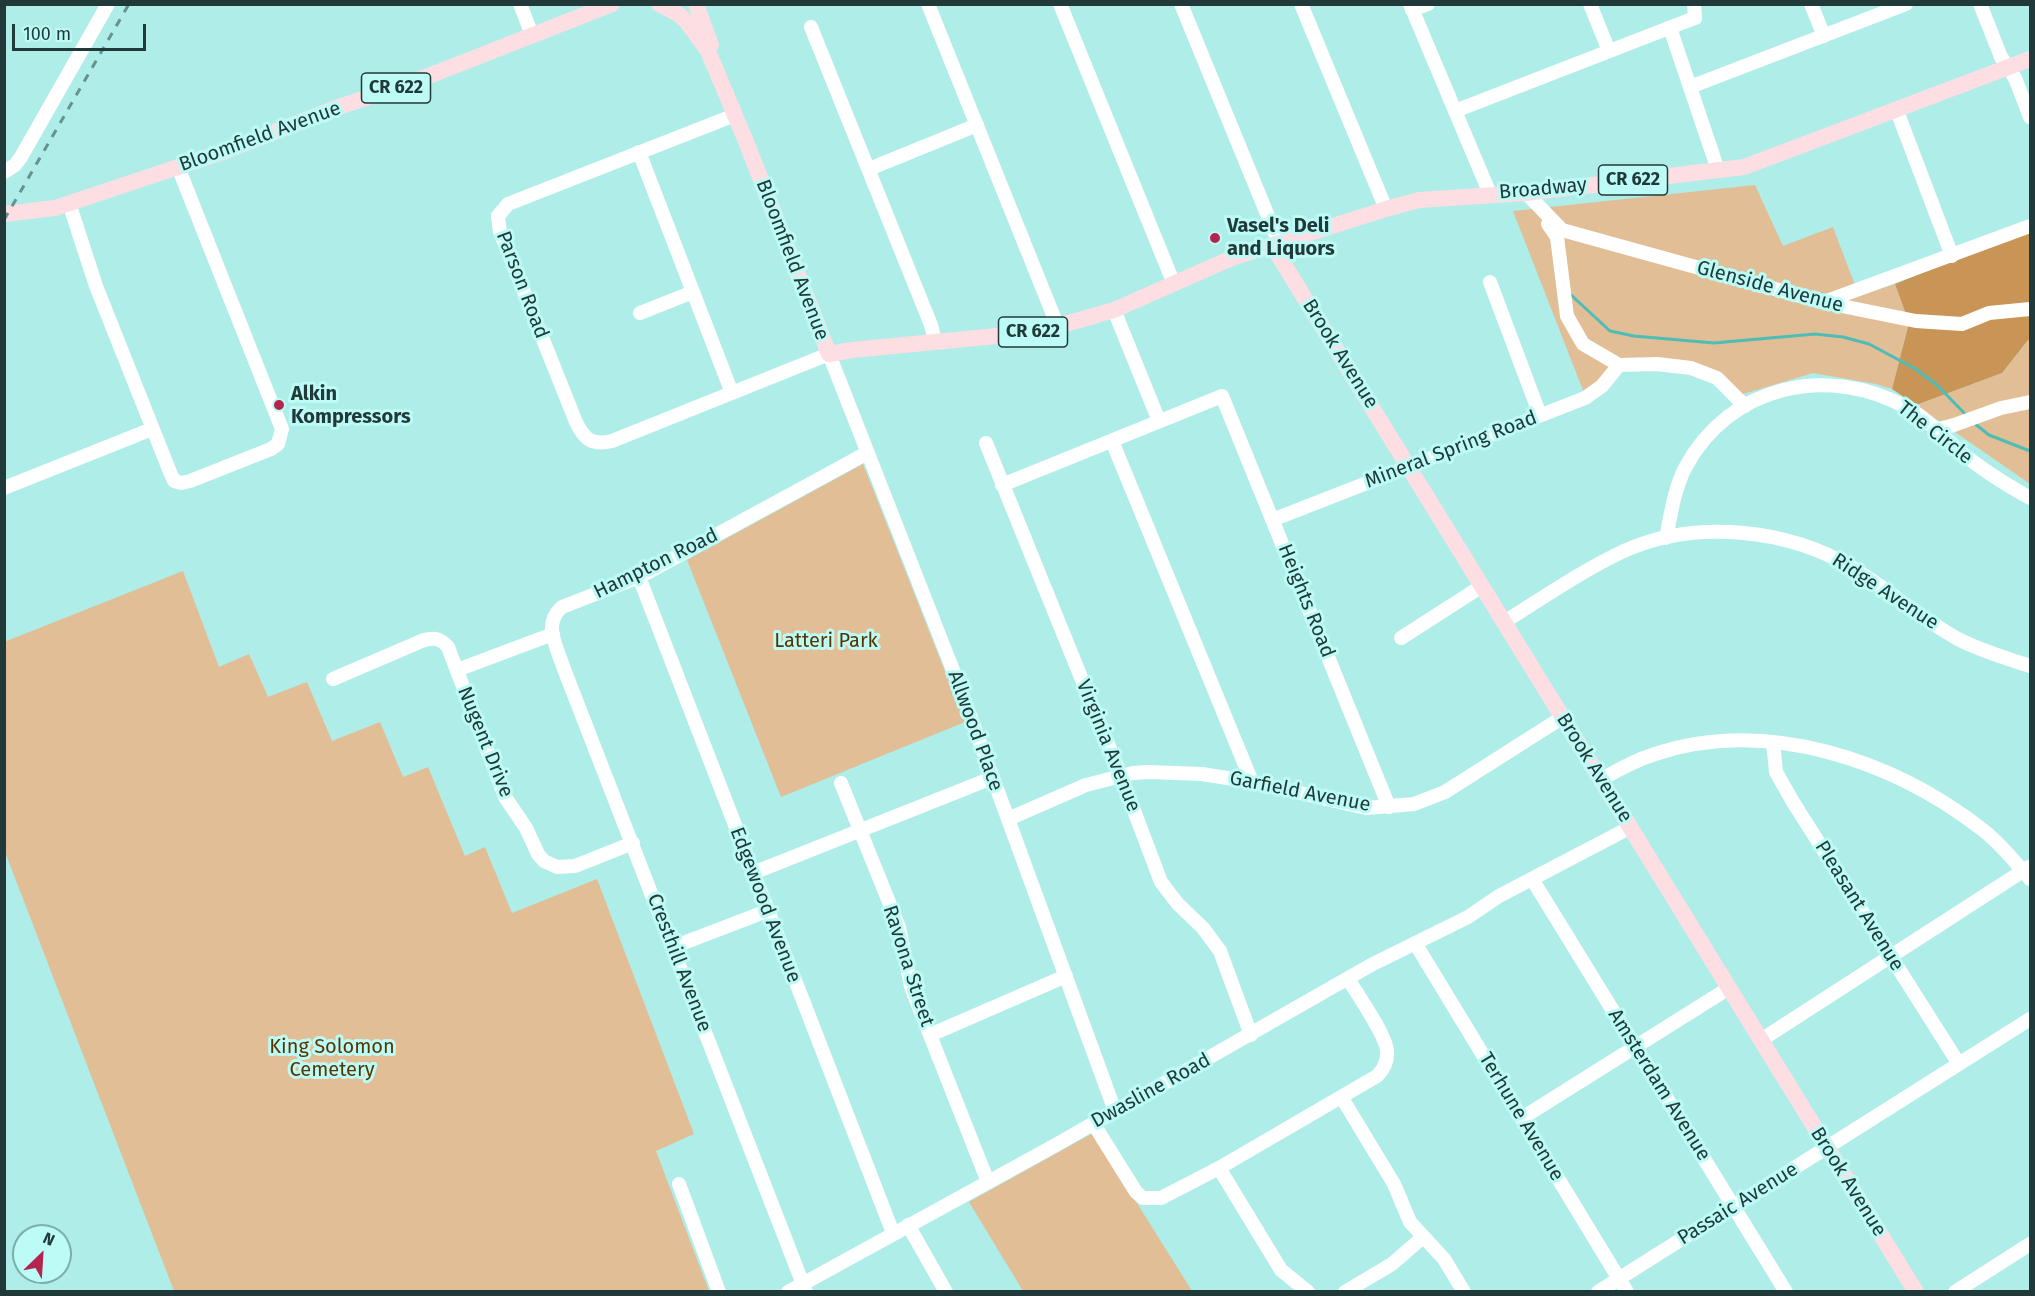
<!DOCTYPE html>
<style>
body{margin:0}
#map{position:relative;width:2035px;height:1296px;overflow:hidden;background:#afede9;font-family:"Fira Sans",sans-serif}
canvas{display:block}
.frame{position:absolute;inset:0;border:6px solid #213a39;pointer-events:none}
.north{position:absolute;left:12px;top:1224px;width:60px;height:60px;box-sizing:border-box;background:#bcfbf6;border:2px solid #7eaeaa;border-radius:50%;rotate:25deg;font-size:16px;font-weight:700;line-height:24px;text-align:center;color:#213a39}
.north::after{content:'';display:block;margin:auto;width:21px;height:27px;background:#b5244e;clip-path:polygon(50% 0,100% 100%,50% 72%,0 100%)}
.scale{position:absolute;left:12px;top:24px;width:134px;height:27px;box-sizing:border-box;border:3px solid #213a39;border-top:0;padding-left:8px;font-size:18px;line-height:21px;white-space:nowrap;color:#213a39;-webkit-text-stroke:4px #bcfbf6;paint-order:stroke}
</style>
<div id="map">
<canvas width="2035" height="1296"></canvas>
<div class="frame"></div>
<div class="north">N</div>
<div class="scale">100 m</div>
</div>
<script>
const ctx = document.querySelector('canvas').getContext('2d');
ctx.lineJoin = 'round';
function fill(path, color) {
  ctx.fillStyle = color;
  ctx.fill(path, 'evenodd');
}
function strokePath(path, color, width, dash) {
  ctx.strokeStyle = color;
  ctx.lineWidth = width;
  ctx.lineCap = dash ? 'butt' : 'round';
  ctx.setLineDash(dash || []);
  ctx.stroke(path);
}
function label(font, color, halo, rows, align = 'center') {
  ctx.font = font + ' "Fira Sans",sans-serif';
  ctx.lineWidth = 6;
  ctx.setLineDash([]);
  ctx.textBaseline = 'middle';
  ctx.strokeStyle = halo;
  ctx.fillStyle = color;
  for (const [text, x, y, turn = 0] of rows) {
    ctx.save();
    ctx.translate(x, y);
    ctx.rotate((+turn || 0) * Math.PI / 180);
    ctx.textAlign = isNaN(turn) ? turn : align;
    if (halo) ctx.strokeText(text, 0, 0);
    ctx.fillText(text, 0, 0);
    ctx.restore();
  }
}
const green = new Path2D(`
 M1755 185 1783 246 1833 227 1859 296 1895 284 1909 323 1892 389 1876 384 1813 373 1740 395 1712 378 1618 365 1586 398 1513 211Z
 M2028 340 2030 341V484L1916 405 2002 373Z
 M863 464 965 722 781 797 687 560Z
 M183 571 219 667 249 654 268 697 307 682 332 741 380 722 403 777 428 767 465 856 485 847 512 913 597 879 694 1134 656 1151 709 1291H174L5 852 4 642Z
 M1093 1133 1192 1291H1023L969 1202Z`);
const forest = new Path2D(`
 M2030 229V341L2028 340 2002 373 1916 405 1892 389 1909 323 1895 284Z`);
const stream = new Path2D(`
 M1570 294 1610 331 1634 336 1714 343 1815 334 1843 337 1869 344 1914 368 1937 385 1967 416
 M1974 423 1989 435 2030 451`);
const minor = new Path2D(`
 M520 4 532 35
 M928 4 1058 327
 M1060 4 1174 284
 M1181 4 1279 243
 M1301 4 1386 209
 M1410 4 1490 194
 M1590 4 1609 51
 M1811 4 1824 36
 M1980 4 2001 57 2015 78 2030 117
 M1412 10 1428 4
 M811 27 931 325 935 341
 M1670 28 1718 170
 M1690 87 1906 4
 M1455 111 1692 19 1695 18 1694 4
 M1897 111 1952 256
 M735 115 508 204 498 216 500 232 576 422C584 439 592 446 612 441L829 354 960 688 1115 1111
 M639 152 732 393
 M869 169 977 125
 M4 172 15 165 21 157 108 4
 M1526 193 1562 230 1822 302 1916 321 1962 324 1989 313 2030 309
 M69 203 96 286 170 472 174 481 181 483 190 481 271 449 278 444 282 429 178 167
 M1548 224 1557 237 1567 316 1583 344 1619 365 1657 364 1691 368 1717 378 1745 406
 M1490 282 1540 415
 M1824 302 2030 226
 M1114 310 1159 421
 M640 313 693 292
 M1935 430 1954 425 2001 408 2030 402
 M1112 441 1252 782
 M986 443 1121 776 1161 882 1178 904 1203 928 1220 951 1251 1035
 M1002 485 1222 396 1389 807
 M4 488 152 429
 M1272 520 1585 398 1602 386 1619 365
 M1666 538C1671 514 1674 490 1685 468 1729 385 1827 364 1906 407 1927 418 1944 438 1962 453 1985 472 2005 484 2030 498
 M639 577 893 1233
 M1504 622C1544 597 1583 570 1626 550 1696 519 1788 529 1853 568 1889 590 1921 619 1958 639 1981 651 2006 658 2030 666
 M1401 638 1482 586
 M457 670 553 634
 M333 679 424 640C435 637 441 639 448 647L505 797 526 828 538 854 544 861 557 867 575 866 633 843
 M1773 742 1776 772 1793 802 1959 1064
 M1602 779C1619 769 1636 760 1655 754 1767 717 1893 760 1983 830 2001 844 2015 862 2030 879
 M841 783 899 927 911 987 988 1182
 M1008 819 1086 785 1133 773 1148 772 1202 774 1252 782 1366 808 1414 804 1445 792 1563 717
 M753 873 992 778
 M1532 879 1786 1292
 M1415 943 1627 1292
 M673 947 767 911
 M930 1035 1066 976
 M1761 1040 2029 867
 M1342 1098 1394 1184 1410 1222 1444 1259 1464 1292
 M1522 1118 1729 988
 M1093 1123 1136 1192 1143 1198H1161L1219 1168 1377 1076C1384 1069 1388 1061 1387 1051 1386 1035 1358 995 1348 979
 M1219 1168 1281 1270 1308 1292
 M679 1184 719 1292
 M908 1225 946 1292
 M788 1292 1054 1146 1371 965 1468 917 1499 896 1631 827
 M806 1292 564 669C557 647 542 624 562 607L639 577 867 453
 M1345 1292 1392 1264 1423 1237
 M1598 1292 2030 1019
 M1955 1292 2030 1244`);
const major = new Path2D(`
 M659 4 678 14 687 22 708 51 747 144 829 354 852 350 1038 332 1114 310 1232 258 1386 209 1419 200 1526 193 1744 167 2030 59
 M696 4 711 45
 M4 214 55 208 223 152 339 107 426 77 612 4
 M1272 245 1916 1292`);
const rail = new Path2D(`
 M4 220 129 4`);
const markers = [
 [1215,238,6,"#b5244e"],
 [279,405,6,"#b5244e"]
];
const shields = [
 [396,88,69],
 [1633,180,69],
 [1033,332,69]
];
const shieldNames = [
 ["CR 622",396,88],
 ["CR 622",1633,180],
 ["CR 622",1033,332]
];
const streetNames = [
 ["Bloomfield Avenue",260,137,-20],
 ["Broadway",1543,189,-5],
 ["Bloomfield Avenue",792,260,69],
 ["Parson Road",522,285,69],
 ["Glenside Avenue",1770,287,15],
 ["Brook Avenue",1340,354,58],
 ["The Circle",1935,433,38],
 ["Mineral Spring Road",1451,450,-21],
 ["Hampton Road",656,564,-26],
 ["Ridge Avenue",1885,592,33],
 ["Heights Road",1306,601,68],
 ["Allwood Place",975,731,70],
 ["Nugent Drive",485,742,68],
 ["Virginia Avenue",1108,746,68],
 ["Brook Avenue",1594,768,58],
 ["Garfield Avenue",1300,792,11],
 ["Edgewood Avenue",765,905,69],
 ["Pleasant Avenue",1859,906,58],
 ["Cresthill Avenue",679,963,69],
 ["Ravona Street",908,966,72],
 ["Amsterdam Avenue",1659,1085,58],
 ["Dwasline Road",1151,1091,-29],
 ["Terhune Avenue",1521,1117,59],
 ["Brook Avenue",1848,1182,58],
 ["Passaic Avenue",1738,1204,-32]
];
const poiNames = [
 ["Vasel's Deli",1227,226],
 ["and Liquors",1227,249],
 ["Alkin",291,394],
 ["Kompressors",291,417]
];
const parkNames = [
 ["Latteri Park",826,641],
 ["King Solomon",332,1047],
 ["Cemetery",332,1070]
];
fill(green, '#e1be95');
fill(forest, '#c99556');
strokePath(stream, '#4dbdb7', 3);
strokePath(minor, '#fff', 14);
strokePath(major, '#fddee2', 16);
strokePath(rail, '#679290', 3, [8, 8]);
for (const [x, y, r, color] of markers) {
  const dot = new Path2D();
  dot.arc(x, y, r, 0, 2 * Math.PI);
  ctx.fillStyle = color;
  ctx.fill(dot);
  strokePath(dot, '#bcfbf6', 2);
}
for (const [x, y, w] of shields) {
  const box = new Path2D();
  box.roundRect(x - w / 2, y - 15, w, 30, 4.5);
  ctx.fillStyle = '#bcfbf6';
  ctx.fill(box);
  strokePath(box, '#213a39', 1.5);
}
label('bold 18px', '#213a39', null, shieldNames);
label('20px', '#213a39', '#bcfbf6', streetNames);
label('bold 20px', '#213a39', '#bcfbf6', poiNames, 'left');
label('20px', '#583500', '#bcfbf6', parkNames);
</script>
